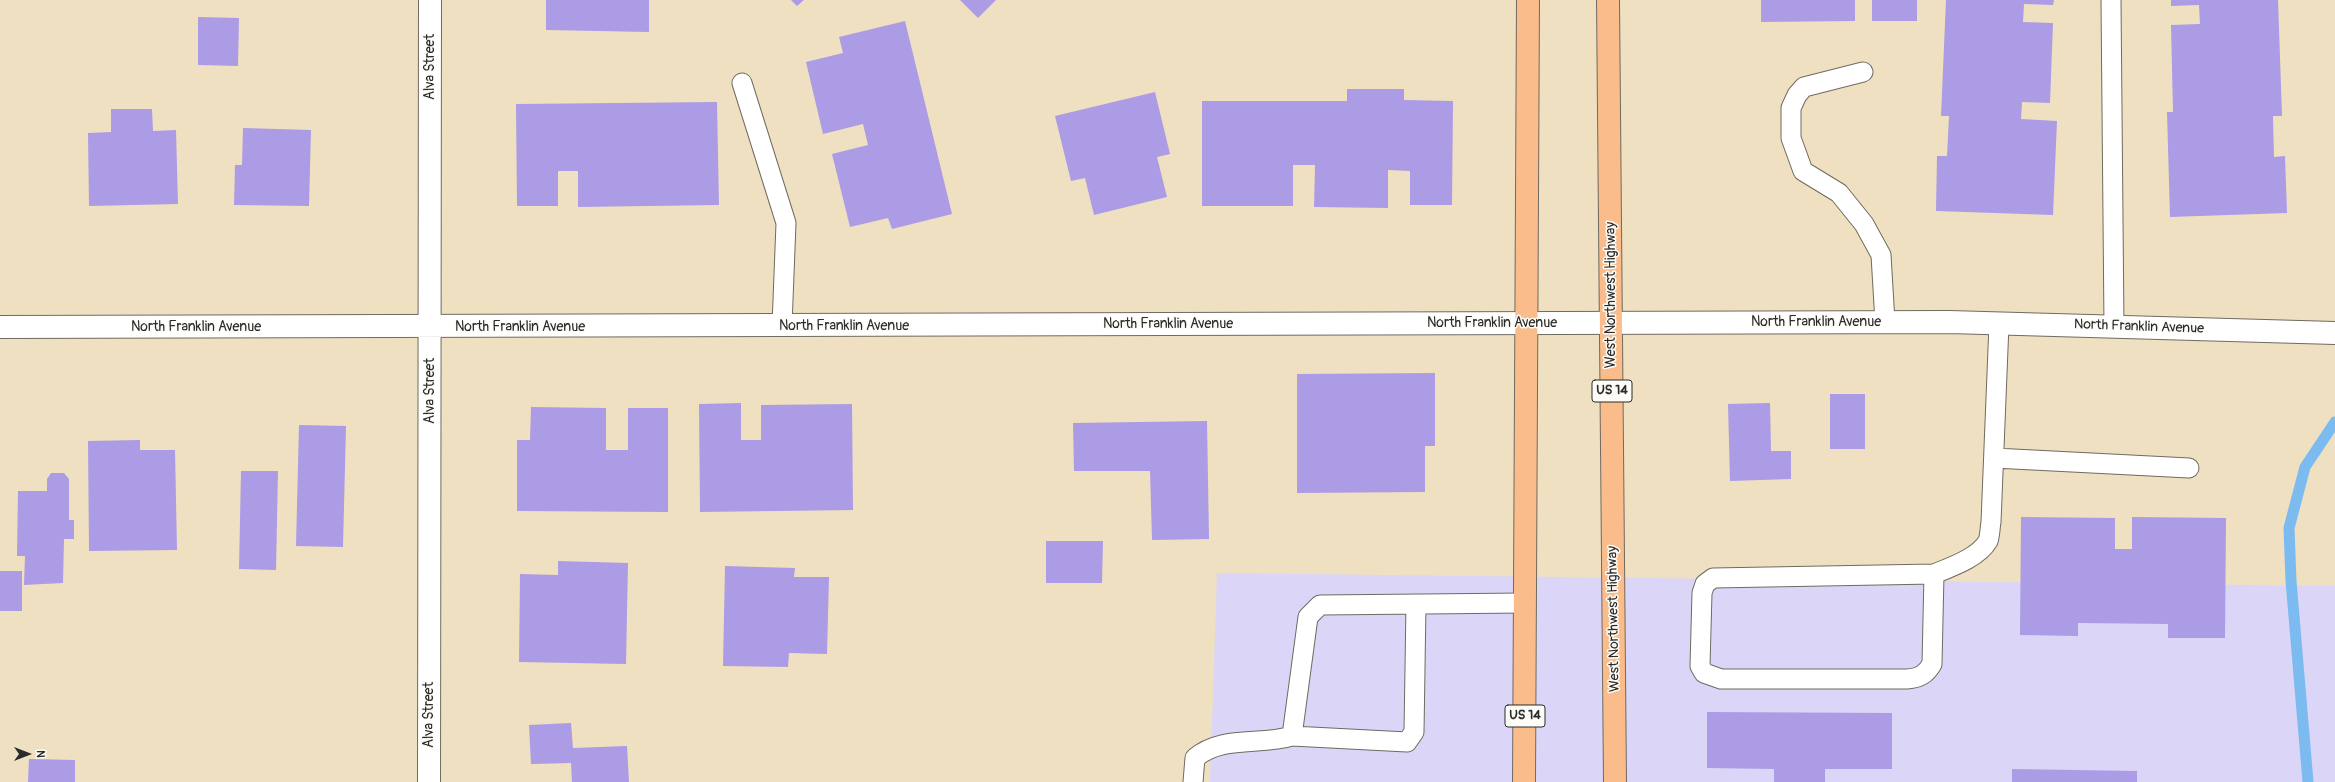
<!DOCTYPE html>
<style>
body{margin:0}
#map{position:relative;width:2335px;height:782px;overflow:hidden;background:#efe0c1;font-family:Pangolin,sans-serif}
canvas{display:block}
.north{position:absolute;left:8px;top:734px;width:40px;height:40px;-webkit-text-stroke:3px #fdfcf7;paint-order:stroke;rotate:90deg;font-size:11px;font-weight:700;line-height:16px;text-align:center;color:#2b2b2b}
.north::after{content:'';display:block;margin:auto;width:14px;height:18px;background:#2b2b2b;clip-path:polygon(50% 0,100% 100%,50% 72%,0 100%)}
</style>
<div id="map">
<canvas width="2335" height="782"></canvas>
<div class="north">N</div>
</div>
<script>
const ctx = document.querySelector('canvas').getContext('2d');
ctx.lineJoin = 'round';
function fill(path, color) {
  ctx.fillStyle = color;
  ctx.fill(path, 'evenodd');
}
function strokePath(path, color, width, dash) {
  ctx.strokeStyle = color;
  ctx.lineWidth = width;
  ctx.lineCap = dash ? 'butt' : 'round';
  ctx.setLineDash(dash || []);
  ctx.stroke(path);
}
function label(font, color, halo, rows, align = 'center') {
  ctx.font = font + ' Pangolin,sans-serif';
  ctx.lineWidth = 3;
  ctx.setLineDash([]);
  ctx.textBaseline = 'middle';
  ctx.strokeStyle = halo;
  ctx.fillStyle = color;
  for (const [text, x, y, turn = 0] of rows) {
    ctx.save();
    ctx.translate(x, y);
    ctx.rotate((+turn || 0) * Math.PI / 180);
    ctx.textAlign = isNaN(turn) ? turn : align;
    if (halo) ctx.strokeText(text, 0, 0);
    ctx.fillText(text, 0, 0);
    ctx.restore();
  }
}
const built = new Path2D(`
 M1217 573 2335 586V782H1210Z`);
const stream = new Path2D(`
 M2308 782 2291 581 2289 528 2305 467 2335 422`);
const building = new Path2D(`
 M546 0H649V32L546 30Z
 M791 0H804L797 6Z
 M960 0H996L978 18Z
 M1761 0H1855V21L1761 22Z
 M1872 0H1917V21H1872Z
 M1946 0H2054L2053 5 2024 4 2023 22 2053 23 2050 103 2022 102 2021 119 2057 121 2053 215 1936 211 1937 156H1947L1949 116H1941Z
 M2171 0H2278L2282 116H2273L2274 157 2285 156 2287 213 2170 217 2167 112H2173L2171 25 2200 24 2199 5 2171 6Z
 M198 17 239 18 238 66 198 65Z
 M905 21 952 214 892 229 888 218 850 227 832 154 868 145 863 124 823 134 806 62 843 53 839 37Z
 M1347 89H1404V100L1453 101 1452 205H1410V171L1388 170V208L1314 207 1315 165H1293V206H1202V101H1347Z
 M1155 92 1170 154 1157 157 1167 197 1094 215 1085 178 1071 181 1055 116Z
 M717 102 719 205 578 207V171H558V206H517L516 104Z
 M111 109H152L153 131 176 130 178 204 89 206 88 133 111 132Z
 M243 128 311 130 309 206 234 205 235 165H242Z
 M1435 373V446H1425V492L1297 493V374Z
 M1830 394H1865V449H1830Z
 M741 403V440H761V405L852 404 853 510 700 512 699 404Z
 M1770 403 1771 451H1791V479L1730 481 1728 404Z
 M531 407 606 408V450H628V408H668V512L517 511V440H530Z
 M1207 421 1209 539 1152 540 1150 471H1074L1073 423Z
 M299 425 346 426 343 547 296 546Z
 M140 440V450H175L177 550 89 551 88 441Z
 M241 471H278L276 570 239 569Z
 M51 473H64L69 479V520H74V539H64L63 583 24 585 25 556H17L18 491H47V479Z
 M2021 517 2115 518V549H2132V517L2226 518 2225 638H2168V624L2078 623V636L2020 635Z
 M1046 541H1103L1102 583H1046Z
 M558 561 628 563 626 664 519 662 520 574 558 575Z
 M725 566 795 568 794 577H829L827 654 789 653 788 667 723 666Z
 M0 571H22V611H0Z
 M1707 712 1892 713V769H1825V782H1774V769L1707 768Z
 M571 723 573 748 627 746 629 782H572L571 763 531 764 529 725Z
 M29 759 75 760V782H28Z
 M2012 769 2137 771V782H2012Z`);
const service = new Path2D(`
 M2111 0 2114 327
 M1863 72 1804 87 1797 95 1791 108V138L1803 171 1839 193 1864 224 1881 255 1885 322
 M742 83 786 223 782 326
 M1994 458 2189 468
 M1934 574 1713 578 1705 584 1702 593 1700 666 1704 673 1721 679H1907C1920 678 1926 674 1932 664L1934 574C1951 567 1978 558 1988 541 1990 536 1990 527 1991 522L1999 324
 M1292 736 1407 742 1414 732 1416 604
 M1193 782 1195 758C1222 735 1260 746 1292 736L1308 617 1320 605 1525 603`);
const minor = new Path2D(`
 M0 327 1949 322 2335 333
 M429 782 430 0`);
const primary = new Path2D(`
 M1608 0 1615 782
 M1524 782 1528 0`);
const shields = [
 [1612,391,40],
 [1525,716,40]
];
const shieldNames = [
 ["US 14",1612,391],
 ["US 14",1525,716]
];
const streetNames = [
 ["Alva Street",430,67,-90],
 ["West Northwest Highway",1611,295,-90],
 ["North Franklin Avenue",1816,322],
 ["North Franklin Avenue",1492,323],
 ["North Franklin Avenue",1168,324],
 ["North Franklin Avenue",844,326],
 ["North Franklin Avenue",196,327],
 ["North Franklin Avenue",520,327],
 ["North Franklin Avenue",2139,327,2],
 ["Alva Street",430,391,-90],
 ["West Northwest Highway",1614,619,-91],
 ["Alva Street",429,715,-90]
];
fill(built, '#dbd6f7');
strokePath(stream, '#7cbbf0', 11);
fill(building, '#ac9be5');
strokePath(service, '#706a60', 21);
strokePath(minor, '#706a60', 24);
strokePath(primary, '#706a60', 24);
strokePath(service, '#fff', 19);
strokePath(minor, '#fff', 22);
strokePath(primary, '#f9bc8a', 22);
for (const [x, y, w] of shields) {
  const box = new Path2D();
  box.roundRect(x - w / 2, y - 11, w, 22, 3);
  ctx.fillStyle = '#fdfcf7';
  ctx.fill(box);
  strokePath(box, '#2b2b2b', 1);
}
label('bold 13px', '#2b2b2b', null, shieldNames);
label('14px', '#2b2b2b', '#fdfcf7', streetNames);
</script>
